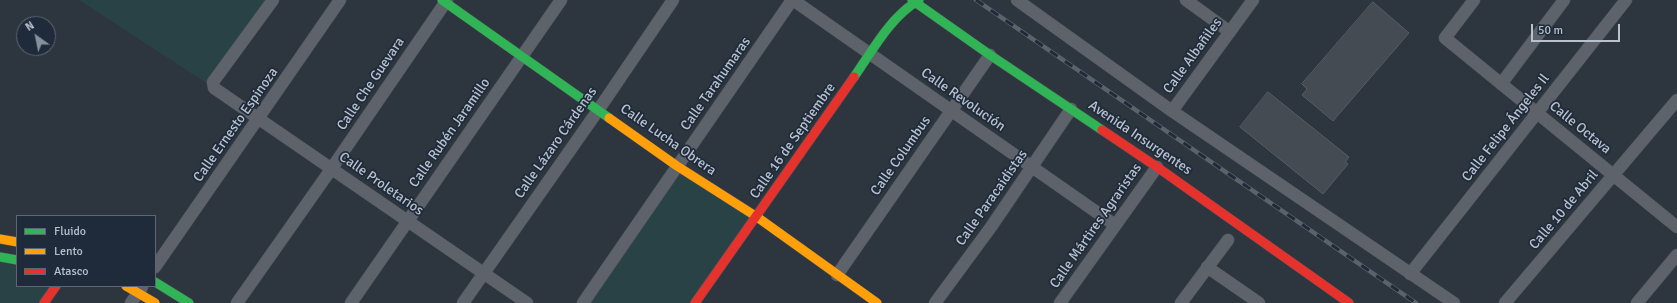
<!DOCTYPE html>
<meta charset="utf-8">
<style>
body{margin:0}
#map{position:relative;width:1677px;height:303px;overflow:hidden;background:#2d353e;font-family:Signika,sans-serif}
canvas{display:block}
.legend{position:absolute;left:16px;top:215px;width:140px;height:72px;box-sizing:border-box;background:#1f2b3a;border:1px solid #5c6775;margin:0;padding:5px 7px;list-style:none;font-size:12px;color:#b8c1ce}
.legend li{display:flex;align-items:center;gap:8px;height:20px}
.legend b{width:20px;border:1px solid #5c6775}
.north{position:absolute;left:16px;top:16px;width:40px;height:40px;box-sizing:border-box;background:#1f2b3a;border:1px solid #5c6775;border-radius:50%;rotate:327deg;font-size:11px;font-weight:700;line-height:16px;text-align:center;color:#b8c1ce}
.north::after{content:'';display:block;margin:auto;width:14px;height:18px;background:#87909c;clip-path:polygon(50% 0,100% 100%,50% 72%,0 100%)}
.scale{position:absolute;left:1531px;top:24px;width:89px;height:18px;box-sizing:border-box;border:2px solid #b8c1ce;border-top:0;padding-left:5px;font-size:12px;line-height:14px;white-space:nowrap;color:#b8c1ce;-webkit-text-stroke:3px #1f2b3a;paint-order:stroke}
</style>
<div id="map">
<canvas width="1677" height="303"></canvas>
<ul class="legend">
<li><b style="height:5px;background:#30b455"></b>Fluido</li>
<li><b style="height:5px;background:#ff9f0a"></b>Lento</li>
<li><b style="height:5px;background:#e5322d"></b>Atasco</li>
</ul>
<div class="north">N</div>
<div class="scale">50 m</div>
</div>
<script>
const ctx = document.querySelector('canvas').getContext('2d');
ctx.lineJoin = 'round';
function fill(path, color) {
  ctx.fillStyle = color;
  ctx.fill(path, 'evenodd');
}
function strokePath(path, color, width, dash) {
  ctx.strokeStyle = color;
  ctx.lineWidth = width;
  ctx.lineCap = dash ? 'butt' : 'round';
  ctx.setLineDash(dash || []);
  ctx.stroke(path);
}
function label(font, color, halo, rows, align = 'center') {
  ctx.font = font + ' Signika,sans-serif';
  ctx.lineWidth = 3.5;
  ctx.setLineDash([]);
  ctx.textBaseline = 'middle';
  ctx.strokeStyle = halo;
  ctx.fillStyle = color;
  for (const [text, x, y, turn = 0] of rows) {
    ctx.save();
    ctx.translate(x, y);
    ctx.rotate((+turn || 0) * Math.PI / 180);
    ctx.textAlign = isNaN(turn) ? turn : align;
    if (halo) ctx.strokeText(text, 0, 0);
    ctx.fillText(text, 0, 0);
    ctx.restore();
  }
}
const green = new Path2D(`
 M79 0H273L214 88Z
 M677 166 757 217 695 303H583Z
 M0 257 17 260V286H56L44 303H0Z`);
const building = new Path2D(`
 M1373 2 1409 33 1333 121 1302 95 1307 89 1302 84Z
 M1268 92 1349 157 1345 162 1348 164 1323 194 1240 127Z`);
const street = new Path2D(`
 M273 0 213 82 214 88 527 303
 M793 0 1115 225
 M1017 0 1172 111 1454 303
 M1186 0 1230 32
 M1474 0 1445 38 1677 227
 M1501 84 1564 0
 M1172 111 1253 0
 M155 267 340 0
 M1207 267 1259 303
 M1410 274 1626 0
 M837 275 990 55
 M131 303 142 287
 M237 303 332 168 447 0
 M351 303 561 0
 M463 303 599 109 673 0
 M583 303 792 0
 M935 303 991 227 1071 109
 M1060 303 1157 167
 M1181 303 1228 240
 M1505 303 1677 100
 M1637 303 1677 255`);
const fast = new Path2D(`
 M442 0 609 118
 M912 0 990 55 1102 130
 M854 77C873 50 890 17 919 0
 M0 257 17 260
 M155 282 189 303`);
const slow = new Path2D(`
 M609 118 677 166 757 217 877 303
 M0 239 17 242
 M126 286 155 303`);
const jam = new Path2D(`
 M1102 130 1157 167 1349 303
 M44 303 56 286
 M695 303 854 77`);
const rail = new Path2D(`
 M976 0 1416 303`);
const streetNames = [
 ["Calle Albañiles",1193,56,-54],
 ["Calle Che Guevara",371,84,-56],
 ["Calle Tarahumaras",716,84,-55],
 ["Calle Revolución",963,100,35],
 ["Calle Ernesto Espinoza",236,125,-55],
 ["Calle Felipe Ángeles Il",1506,128,-52],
 ["Calle Octava",1580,128,39],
 ["Calle Rubén Jaramillo",450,133,-55],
 ["Avenida Insurgentes",1140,138,34],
 ["Calle Lucha Obrera",668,140,35],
 ["Calle 16 de Septiembre",793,141,-55],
 ["Calle Lázaro Cárdenas",556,143,-55],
 ["Calle Columbus",901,156,-55],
 ["Calle Proletarios",381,184,35],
 ["Calle Paracaidistas",992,198,-55],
 ["Calle 10 de Abril",1564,210,-50],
 ["Calle Mártires Agraristas",1096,226,-55]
];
fill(green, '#294246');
fill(building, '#444b53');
strokePath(building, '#555c65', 1);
strokePath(street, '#4c5158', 13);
strokePath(fast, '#4c5158', 10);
strokePath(slow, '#4c5158', 10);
strokePath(jam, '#4c5158', 10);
strokePath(street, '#5e636b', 12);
strokePath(fast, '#30b455', 9);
strokePath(slow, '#ff9f0a', 9);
strokePath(jam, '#e5322d', 9);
strokePath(rail, '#5c626a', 4.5);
strokePath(rail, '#1f2b3a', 3, [9]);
label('14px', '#b8c1ce', '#1f2b3a', streetNames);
</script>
